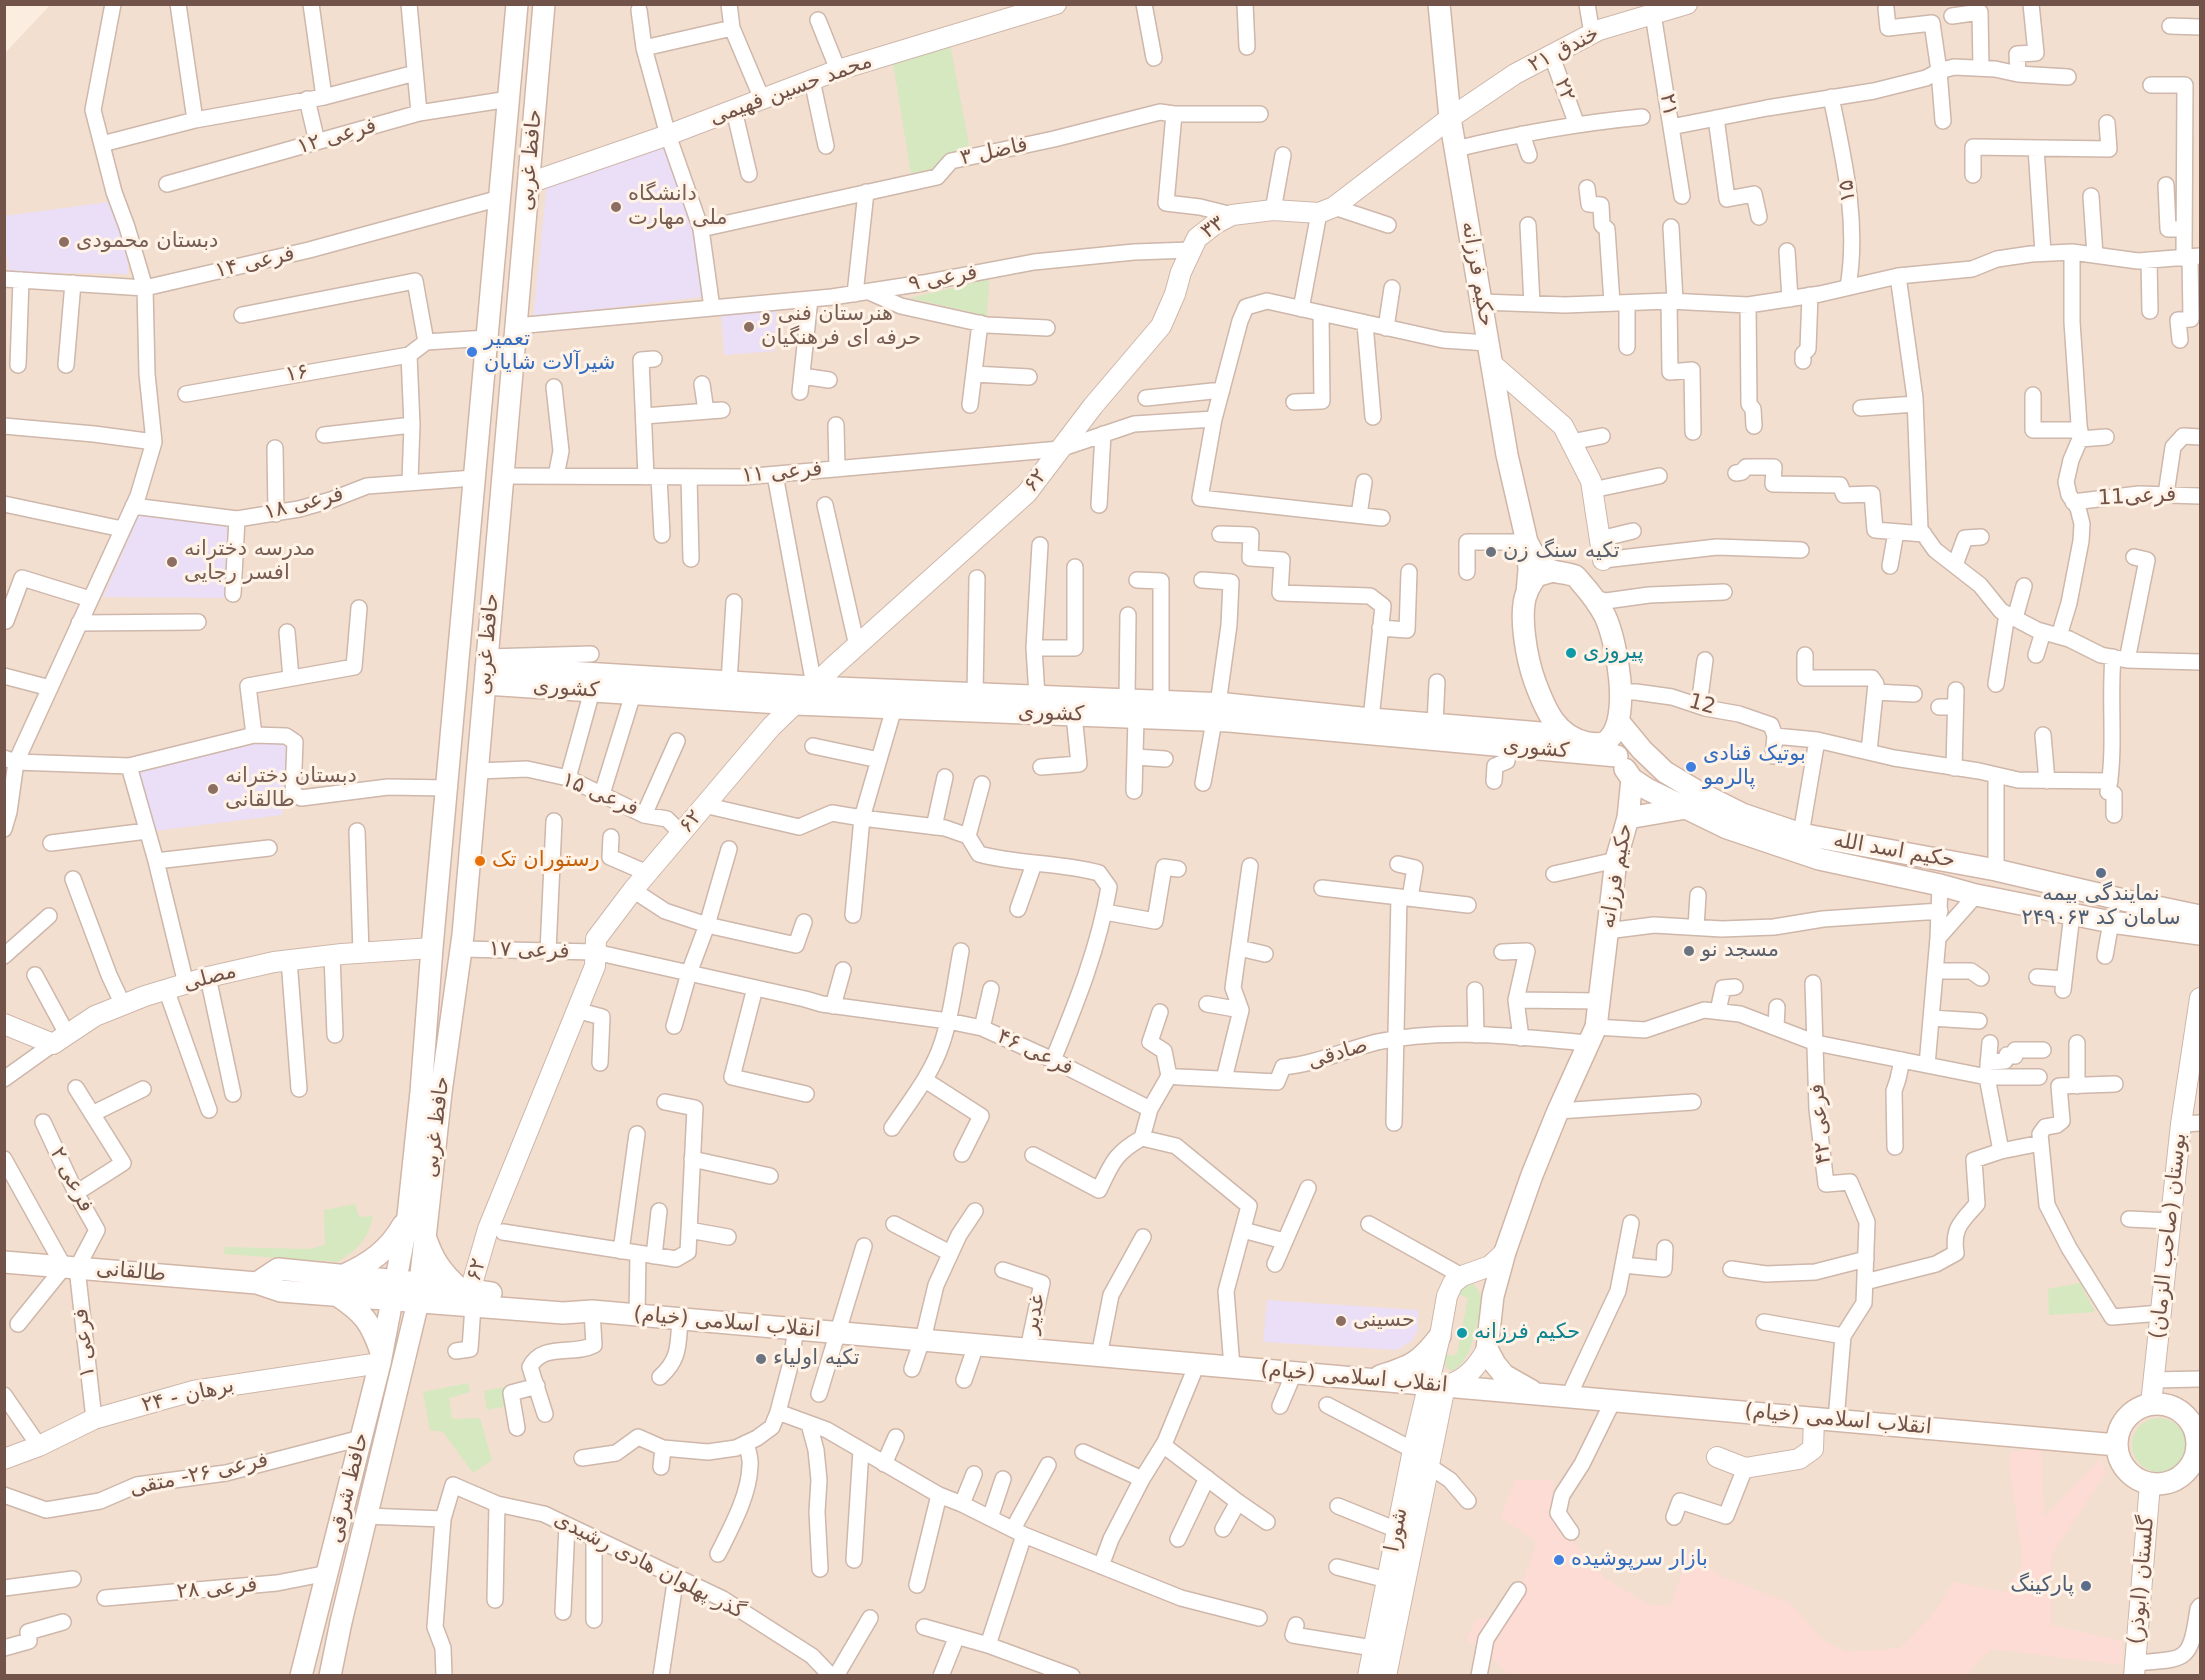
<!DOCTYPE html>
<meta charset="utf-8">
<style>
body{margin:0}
#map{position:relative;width:2205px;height:1680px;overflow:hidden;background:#fbeee1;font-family:"DejaVu Sans",sans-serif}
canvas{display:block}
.frame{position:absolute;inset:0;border:6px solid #725349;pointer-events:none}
</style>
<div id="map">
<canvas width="2205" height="1680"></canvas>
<div class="frame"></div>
</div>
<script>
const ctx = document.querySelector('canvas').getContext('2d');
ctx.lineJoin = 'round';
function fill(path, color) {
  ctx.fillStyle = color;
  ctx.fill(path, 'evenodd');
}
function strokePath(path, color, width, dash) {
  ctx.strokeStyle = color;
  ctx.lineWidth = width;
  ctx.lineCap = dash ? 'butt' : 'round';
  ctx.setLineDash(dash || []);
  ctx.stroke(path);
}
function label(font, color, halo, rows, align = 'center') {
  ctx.font = font + ' "DejaVu Sans","Noto Sans Arabic",sans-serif';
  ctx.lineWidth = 6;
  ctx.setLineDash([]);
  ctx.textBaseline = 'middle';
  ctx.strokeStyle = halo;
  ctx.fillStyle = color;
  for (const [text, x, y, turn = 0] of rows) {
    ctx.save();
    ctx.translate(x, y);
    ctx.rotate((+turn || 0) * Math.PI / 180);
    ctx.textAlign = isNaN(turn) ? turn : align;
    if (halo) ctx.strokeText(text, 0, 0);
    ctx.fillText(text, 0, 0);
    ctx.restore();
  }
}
const residential = new Path2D(`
 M51 4 2200 5V1675H5L4 54Z`);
const commercial = new Path2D(`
 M2041 1448 2044 1517 2100 1459 2106 1473 2051 1556V1625L2122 1641V1665L1992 1649 1971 1669V1675L1510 1676 1485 1651 1466 1640 1477 1618H1500L1523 1582 1537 1542 1500 1517 1516 1480H1554L1552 1516 1601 1575 1647 1604 1670 1606 1688 1555 1723 1577 1790 1603 1824 1641 1847 1652 1900 1648 1934 1613 1953 1582 2006 1592 2023 1563 2010 1470V1452Z`);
const education = new Path2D(`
 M666 142 695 232 702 297 533 317 547 183Z
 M109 202 123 237 128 263V274L9 272 5 247 4 216Z
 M776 307 775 351 724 355 721 314Z
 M139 515 227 526 225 598 103 597Z
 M265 740 286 743 282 815 154 831 137 770Z
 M1267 1300 1418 1310V1330L1412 1341 1397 1350 1263 1342Z`);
const green = new Path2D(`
 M950 44 970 150 946 154 933 170 911 173 893 63Z
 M989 279 987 316 910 298Z
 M355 1204 359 1217 373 1216C368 1240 357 1249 338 1262L224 1254 225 1247 309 1249 325 1245 324 1210Z
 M2080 1283 2095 1312 2049 1315 2048 1289Z
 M1467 1284H1473C1477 1289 1482 1295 1482 1301 1482 1307 1479 1314 1478 1320 1473 1339 1471 1360 1452 1371L1447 1368 1444 1361 1447 1354 1452 1356 1457 1354 1468 1298 1456 1293Z
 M468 1383 470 1392 449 1398 452 1419 480 1418 492 1460 473 1473 443 1432 430 1430 423 1392Z
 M504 1387 507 1406 487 1410 484 1391Z
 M2132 1445a27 27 0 1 1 54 0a27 27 0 1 1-54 0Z`);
const minor = new Path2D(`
 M178 4 195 120
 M311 4 324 97
 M409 4 419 113
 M729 4 732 28 762 99
 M1144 4 1154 58
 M1245 4 1247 47
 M1587 4 1592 34
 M1886 8 1888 28 1932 23 1939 71 1943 121
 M639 10 644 48 668 135 701 229 712 308
 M1653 14 1682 196
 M1952 16 1980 12 1981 68
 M818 20 838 70
 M2170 26 2200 27
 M644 48 732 28
 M1551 54 1577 125
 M2018 74 2017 54 2036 53 2031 4
 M812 80 826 146
 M2151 85H2185L2184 258
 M1831 97C1844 160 1859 223 1848 287
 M307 99 317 142
 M734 110 749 174
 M1174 114 1166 203 1200 207 1232 215
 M1716 118 1727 199 1754 194 1759 217
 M1671 127 1767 108 1874 91 1926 78 1939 71 1954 67 1995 69 2018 74 2068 77
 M1522 134 1529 155
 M102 144 195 120 324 97 415 73
 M2036 148 2043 253
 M1456 149C1517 134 1579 123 1642 117
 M1973 175V147L2109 149 2107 123
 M167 184 419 113 509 99
 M2166 185 2168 229H2184
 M1587 188 1589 204 1601 205 1602 225 1607 229 1612 303
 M2091 196 2095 255
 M1334 207 1388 225
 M1273 210 1283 155
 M1528 225 1532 304
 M1671 227 1675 301
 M701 229 937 177 951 161 1054 139 1160 112 1174 114H1260
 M1787 251 1790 299
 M2149 260 2150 311
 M1898 276 1915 398 1920 529 1935 550 1980 585 2001 611 2037 630 2069 639 2101 655 2127 660 2200 662
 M4 279 145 288 309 250 500 198
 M869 292 901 306 987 325 1047 328
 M855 294 866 192
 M1669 301 1670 372 1692 370 1693 432
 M1481 302 1565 305 1669 301 1748 305 1820 294 1898 276 1972 269 1997 259 2031 254 2072 252 2138 261 2200 256
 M1748 305 1749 404 1753 409 1754 426
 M1301 309 1319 213
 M242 315 415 281 426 342
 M1365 324 1373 417
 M516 326 832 297 923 283 1034 262 1134 252 1191 250
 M1386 328 1392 288
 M2180 340 2178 320 2191 319 2190 257
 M1627 347V303
 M1803 361V354L1808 349 1810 295
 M18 365 21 280
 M66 365 73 283
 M974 374 1029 377
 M802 376 829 380
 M702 384 706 411
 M554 387 561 451 556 476
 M800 392 810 299
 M186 394 409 355
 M2033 395V430H2080
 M1146 398 1222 390
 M1294 402 1322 401 1321 314
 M970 405 980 323
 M1861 408 1915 404
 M644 416 722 410
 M836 425 837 469
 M4 426 94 434 154 442
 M324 435 412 425
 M2080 439 2106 437
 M1571 442 1602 436
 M275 448 276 514
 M1736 473 1742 472 1746 467H1774L1773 484 1840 485 1844 495 1872 494 1875 530 1924 534
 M775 475 814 685
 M503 476 744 477 1060 449 1134 424 1214 419
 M646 477 641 360 654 359
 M659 477 662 535
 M689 477 691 559
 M410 481 412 425 409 355 426 342 487 338
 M1592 490 1659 476
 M2166 494 2173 447 2183 436 2200 437
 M2073 502 2139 494 2200 496
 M4 504 122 529
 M825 505 857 646
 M1099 505 1103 434
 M133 506 237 519 299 509 331 500 367 486 474 478
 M1359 515 1364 482
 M1382 518 1200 498 1214 419 1240 321 1246 307 1267 301 1443 340 1488 343
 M1220 534 1251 535 1250 558 1282 560 1280 593 1370 596 1383 606 1371 719
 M1600 539 1633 531
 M1603 560 1717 547 1801 550
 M1955 565 1965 538 1981 537
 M1890 566 1896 532
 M1467 572V542H1527
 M1137 580 1161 581V701
 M1202 580 1231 582 1229 625 1218 704
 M233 594 237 519
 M1594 598 1606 601 1649 595 1724 592
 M2015 618 2024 586
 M6 621 22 578 90 599
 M79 623 198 622
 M1380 628 1407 630 1409 572
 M287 632 291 678
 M2059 636 2069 603 2081 541 2082 524 2078 508 2069 495 2066 482 2071 460 2080 439 2072 322V252
 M1034 648H1075V567
 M1805 655V678H1872L1876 684 1869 751
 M2036 655 2043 632
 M488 657 591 654
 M2113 657C2109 702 2116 748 2108 792L2114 794V815
 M2127 660 2147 560 2134 557
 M4 676 50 688
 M729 682 734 602
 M1996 684 2007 614
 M1620 692H1636L1672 697 1705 708 1739 714 1771 725 1775 736
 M1875 692 1914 694
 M975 694 977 578
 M1037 696 1034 648 1040 545
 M1127 700 1128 615
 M1699 705 1705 660
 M1939 707H1955
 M1435 724 1437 682
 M254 735 286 736 295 742 293 793 301 798 388 787 447 788
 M2043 735 2047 781
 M1775 736 1817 740 1894 758 1979 771 2018 780 2110 781
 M813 746 879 760
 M1773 756 1775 736
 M1136 757 1165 759
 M4 758 16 762 129 766 254 735 248 686 354 667 359 608
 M129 766 156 861 186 984
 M1041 767 1079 764 1074 715
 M1954 768 1956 690
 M478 771 527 769 568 778 644 815 667 819 681 833
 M1996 776V870
 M568 778 592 691
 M1494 781 1495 766 1507 761 1509 746
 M1203 783 1214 721
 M1134 791 1136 718
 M602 794 633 694
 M704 805 799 827 832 813 862 818 945 828 968 836 979 854C1019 865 1060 862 1099 873L1109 887C1099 947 1076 1004 1053 1060
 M644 815 677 741
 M934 827 945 777
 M4 829 9 812 16 762 138 496 154 442 147 374 145 288 127 227 114 192 93 110 113 4
 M357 831 361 953
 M1801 834 1817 740
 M968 836 982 784
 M611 837 610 857 647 873
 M51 843 147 831
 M156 861 269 848
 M1398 864 1415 868 1410 898
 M1554 874 1616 860
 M73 879 109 975 123 1005
 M1322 888 1468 905
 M633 890 665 911 707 925 796 945 804 922
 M1018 909 1034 864
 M1105 912 1155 921 1164 867 1178 869
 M853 915 862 818 894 708
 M1696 927 1698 895
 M1607 931 1654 925 1722 929 1774 927 1823 919 1940 911
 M1938 938 1976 895
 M1239 948 1265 954
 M462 949 595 952 805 999 822 1004 948 1021 982 1028 1053 1060 1150 1109 1142 1138 1176 1146 1249 1206 1226 1291 1232 1367
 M548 951 554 821
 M1502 952 1527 951 1516 1000 1521 1038
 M332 955 335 1035
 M4 956 49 916
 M2105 956 2111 922
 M289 960 299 1089
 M1935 971H1971L1981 978
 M35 975 67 1034
 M208 977 233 1094
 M2037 977 2064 979
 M1813 983 1817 1109 1826 1184 1850 1182 1867 1222 1864 1303 1843 1336 1836 1420
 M755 988 732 1077 806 1094
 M166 989 209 1110
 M1475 990 1476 1035
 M2063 990 2072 914
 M1516 1000 1599 1001
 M1207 1004 1241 1010
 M833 1006 843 970
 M576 1010 602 1017 600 1063
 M1718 1011 1723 988 1735 987
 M1160 1012 1150 1042 1164 1051 1169 1076 1180 1077 1277 1082 1283 1067C1316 1064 1345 1050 1377 1042 1446 1027 1518 1037 1588 1043
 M1931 1018 1979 1021
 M674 1026 689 973 707 925 729 849
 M1596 1027 1645 1030 1704 1010 1740 1014 1816 1043 1987 1077H2039
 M1776 1027 1777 1007
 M982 1028 991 989
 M2077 1043V1086
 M1988 1062 2005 1061 2007 1055 2015 1056V1050H2043
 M1927 1065 1938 938 1940 885
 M4 1079 53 1044
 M1224 1079 1241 1010 1233 988 1250 866
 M925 1080 981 1116 962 1154
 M2115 1084 2059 1086 2062 1121 2057 1125 2045 1127 2040 1134 2047 1205 2069 1248 2112 1317 2161 1313
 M1150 1109 1169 1076
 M1558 1111 1693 1102
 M92 1114 143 1089
 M43 1122 76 1193 97 1230 77 1268 94 1419
 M1394 1123 1399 897
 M2181 1124 2200 1123
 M892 1128C910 1101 932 1074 942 1043 952 1014 955 982 961 951
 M1895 1147 1894 1091 1898 1079 1902 1060
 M2001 1151 2041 1143
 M1033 1155 1099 1190C1112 1163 1115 1153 1142 1138
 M4 1159 64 1267 18 1324
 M692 1159 770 1176
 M76 1193 123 1163 76 1088
 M2129 1219 2170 1221
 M894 1224 950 1253
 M1369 1224 1462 1276
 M689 1230 728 1237
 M1243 1230 1284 1241
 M503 1232 676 1259 688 1252 695 1108 665 1102
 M621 1251 637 1134
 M654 1256 659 1211
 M1275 1264 1308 1188
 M1623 1265 1664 1269 1665 1248
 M1731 1269 1766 1274 1815 1272 1866 1259
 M1003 1270 1042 1283 1028 1349
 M1865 1282 1936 1264 1956 1253C1952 1228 1962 1221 1977 1204L1974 1160 2001 1151 1987 1077 1990 1043
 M637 1315 638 1253
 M1764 1322 1843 1336
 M925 1331 936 1285 959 1235 975 1211
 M456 1351 470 1349 473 1306
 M1099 1356 1111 1295 1143 1237
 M912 1369 922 1340
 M660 1377C680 1359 678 1345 680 1319
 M964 1380 976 1345
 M2154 1380 2200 1379
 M1573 1387 1618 1291 1631 1223
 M819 1394 864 1246
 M4 1395 39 1446
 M1327 1405 1413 1450
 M1280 1406 1294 1373
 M778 1412 827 1430 939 1495 962 1504 1024 1535 1181 1598 1259 1618
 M545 1414 530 1367C543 1342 573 1356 594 1345L592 1311
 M809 1424 816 1450 819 1480 817 1512 820 1569
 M517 1428 511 1393 537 1386
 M1163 1445 1238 1502 1267 1522
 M1083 1452 1142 1479
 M582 1458 616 1453 638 1437 663 1448 708 1452 736 1448 757 1438 772 1427 778 1412 790 1366 796 1329
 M884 1464 896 1437
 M1429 1466 1450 1480 1468 1501
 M661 1467 663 1448
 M4 1495 46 1510 100 1501 137 1485 226 1473 361 1438
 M962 1504 974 1474
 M1338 1506 1397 1530
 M366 1516 443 1519
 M1674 1517 1680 1501 1726 1516 1745 1468
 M990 1518 1003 1479
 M1013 1529 1048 1465
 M1223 1529 1238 1502
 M1571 1532 1558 1513 1562 1495 1582 1464 1613 1401
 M594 1537V1620
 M1178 1539 1207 1478
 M718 1554C731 1528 749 1496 750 1466 751 1459 748 1450 746 1443
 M854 1560 861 1450
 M1101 1566 1111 1539 1142 1479 1165 1442 1197 1364
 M1337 1567 1387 1580
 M917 1585 939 1495
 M4 1588 73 1579
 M105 1598 277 1583 328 1573
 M495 1600 497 1504
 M563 1612 567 1525
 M1296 1625 1293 1635 1373 1648
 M924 1627 988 1645 1072 1676
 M988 1645 1024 1535
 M4 1648 29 1641 28 1632 63 1622
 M2135 1663C2188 1659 2190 1662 2198 1609L2200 1606
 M444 1676 443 1648 435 1627 443 1519 453 1485 497 1504 544 1514 723 1599 812 1656 831 1676
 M661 1676 676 1576
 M836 1676 870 1618
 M941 1676 957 1636
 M1479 1676 1486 1639 1518 1590`);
const tertiary = new Path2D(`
 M529 183 668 135 838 70 1056 4
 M1492 364 1563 426 1591 481 1603 560
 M4 1024 53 1044 95 1016 145 996 208 977 274 962 342 954 432 948
 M470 1291 488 1229 595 966 596 939 633 890 771 727 833 667 1027 493 1093 406 1161 326 1175 294 1181 272 1197 238 1215 224 1232 215 1273 210 1319 213 1334 207 1450 118 1515 74 1599 30 1687 4
 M2151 1404 2181 1124 2200 998
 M1717 1457 1745 1468 1799 1459 1813 1449 1814 1418
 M4 1459 39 1446 94 1419 193 1391 380 1363
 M1368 1676 1413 1450 1440 1336 1447 1296 1453 1283 1462 1276 1490 1266 1505 1252
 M1386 1676 1445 1386C1466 1380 1477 1367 1487 1349
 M2134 1676 2150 1484`);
const secondary = new Path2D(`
 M1439 4 1450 118 1507 455 1527 542
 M1553 571C1559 573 1569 573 1575 576 1578 578 1581 583 1584 586 1592 595 1599 605 1605 616 1617 642 1631 717 1609 739 1604 745 1595 744 1588 743 1556 737 1545 709 1535 682 1527 660 1518 614 1527 592 1529 587 1533 581 1536 576Z
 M1527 593 1529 570 1527 542 1540 566 1553 571
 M486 667 812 687 1226 704 1371 719 1565 735
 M485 684 795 704 1229 721 1617 756
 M1618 721 1642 750 1665 772 1700 793 1742 814 1801 834 1996 870 2128 901 2200 916
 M1625 769 1632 779 1647 789 1727 828 1819 859 1940 885 1976 895 2111 922 2200 934
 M1628 818 1686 808
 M425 1236C433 1260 441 1272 460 1289
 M4 1262 257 1283 281 1291 563 1313 592 1311 2117 1445
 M344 1275C369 1264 389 1250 403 1225
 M257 1283 278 1269 419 1283 491 1293
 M338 1296C364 1313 371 1323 381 1352
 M1380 1376C1412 1366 1419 1363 1440 1336
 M1532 1391 1504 1375 1495 1364 1487 1349 1493 1296 1505 1252 1532 1175 1558 1111 1596 1027 1616 860 1628 818 1632 779
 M2117 1444a40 40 0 1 1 80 0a40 40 0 1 1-80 0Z
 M301 1676 380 1363 408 1216 421 1092 432 948 517 4
 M330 1676 341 1622 418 1302 441 1092 463 935 544 4`);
const markers = [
 [616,207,6,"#8d6e63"],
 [64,242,6,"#8d6e63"],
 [749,327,6,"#8d6e63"],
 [472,352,6,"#3f7fe0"],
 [1491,552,6,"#6b7280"],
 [172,562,6,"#8d6e63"],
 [1571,653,6,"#0f9aa8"],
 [1691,767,6,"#3f7fe0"],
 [213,789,6,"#8d6e63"],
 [480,861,6,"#e8710a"],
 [2101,873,6,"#5c6f8a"],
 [1689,951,6,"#6b7280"],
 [1341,1321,6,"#8d6e63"],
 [1462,1333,6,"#0f9aa8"],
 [761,1359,6,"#6b7280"],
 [1559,1560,6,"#3f7fe0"],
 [2086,1586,6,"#5c6f8a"]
];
const streetNames = [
 ["۲۱ خندق",1564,50,-27],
 ["محمد حسین فهیمی",791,90,-20],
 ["۲۲",1564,90,70],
 ["۲۱",1668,105,81],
 ["فرعی ۱۲",337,137,-16],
 ["فاضل ۳",994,152,-12],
 ["حافظ غربی",531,160,-85],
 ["۱۵",1848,191,-97],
 ["۳۳",1213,228,-35],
 ["فرعی ۱۴",255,263,-13],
 ["حکیم فرزانه",1477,274,80],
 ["فرعی ۹",943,279,-10],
 ["۱۶",297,374,-10],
 ["فرعی ۱۱",782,473,-5],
 ["۶۲",1036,481,-52],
 ["فرعی11",2137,497,-3],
 ["فرعی ۱۸",304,504,-14],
 ["حافظ غربی",488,644,-85],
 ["کشوری",566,689,4],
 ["12",1702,705,15],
 ["کشوری",1051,714,2],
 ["کشوری",1536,749,5],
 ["فرعی ۱۵",600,795,23],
 ["۶۲",691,822,-50],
 ["حکیم اسد الله",1894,851,10],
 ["حکیم فرزانه",1617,876,-80],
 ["فرعی ۱۷",529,951,2],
 ["مصلی",210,978,-15],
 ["فرعی ۴۶",1035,1053,25],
 ["صادقی",1338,1054,-17],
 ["فرعی ۴۲",1821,1124,-95],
 ["حافظ غربی",437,1127,-83],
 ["فرعی ۲",71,1180,63],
 ["بوستان (صاحب الزمان)",2169,1236,-84],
 ["۶۲",477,1270,-74],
 ["طالقانی",131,1272,5],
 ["غدیر",1035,1314,-78],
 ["انقلاب اسلامی (خیام)",727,1323,5],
 ["فرعی ۱",85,1343,-96],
 ["انقلاب اسلامی (خیام)",1354,1378,5],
 ["۲۴ - برهان",188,1396,-13],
 ["انقلاب اسلامی (خیام)",1838,1420,5],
 ["فرعی ۲۶- متقی",199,1475,-12],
 ["حافظ شرقی",349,1488,-76],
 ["شورا",1397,1530,-79],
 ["گذر پهلوان هادی رشیدی",649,1566,27],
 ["گلستان (ابوذر)",2142,1580,-85],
 ["فرعی ۲۸",217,1589,-5]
];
const educationNames = [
 ["دانشگاه",628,195],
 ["ملی مهارت",628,219],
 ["دبستان محمودی",76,242],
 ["هنرستان فنی و",761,315],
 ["حرفه ای فرهنگیان",761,339],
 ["مدرسه دخترانه",184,550],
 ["افسر رجایی",184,574],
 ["دبستان دخترانه",225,777],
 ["طالقانی",225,801],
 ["حسینی",1353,1321]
];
const shopNames = [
 ["تعمیر",484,340],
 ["شیرآلات شایان",484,364],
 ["بوتیک قنادی",1703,755],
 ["پالرمو",1703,779],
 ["بازار سرپوشیده",1571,1560]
];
const worshipNames = [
 ["تکیه سنگ زن",1503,552],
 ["مسجد نو",1701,951],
 ["تکیه اولیاء",773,1359]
];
const cultureNames = [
 ["پیروزی",1583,653],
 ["حکیم فرزانه",1474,1333]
];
const foodNames = [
 ["رستوران تک",492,861]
];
const serviceNames = [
 ["نمایندگی بیمه",2101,895],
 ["سامان کد ۲۴۹۰۶۳",2101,919],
 ["پارکینگ",2074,1586,"right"]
];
fill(residential, '#f3dfcf');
fill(commercial, '#fcdcd4');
fill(education, '#ebdef7');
fill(green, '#d5e8c0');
strokePath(minor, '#ceb7ab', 18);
strokePath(tertiary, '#ceb7ab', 22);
strokePath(secondary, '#d1b6a8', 24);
strokePath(minor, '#fff', 15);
strokePath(tertiary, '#fff', 20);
strokePath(secondary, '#fff', 21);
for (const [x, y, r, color] of markers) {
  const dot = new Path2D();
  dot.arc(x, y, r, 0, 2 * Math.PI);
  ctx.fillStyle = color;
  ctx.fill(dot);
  strokePath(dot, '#fff3e7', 2);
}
label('21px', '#725349', '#fff3e7', streetNames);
label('21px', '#785e54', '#fff3e7', educationNames, 'left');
label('21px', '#366cbe', '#fff3e7', shopNames, 'left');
label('21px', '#5b616d', '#fff3e7', worshipNames, 'left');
label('21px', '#0d838f', '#fff3e7', cultureNames, 'left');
label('21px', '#c56008', '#fff3e7', foodNames, 'left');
label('21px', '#4e5e75', '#fff3e7', serviceNames);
</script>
